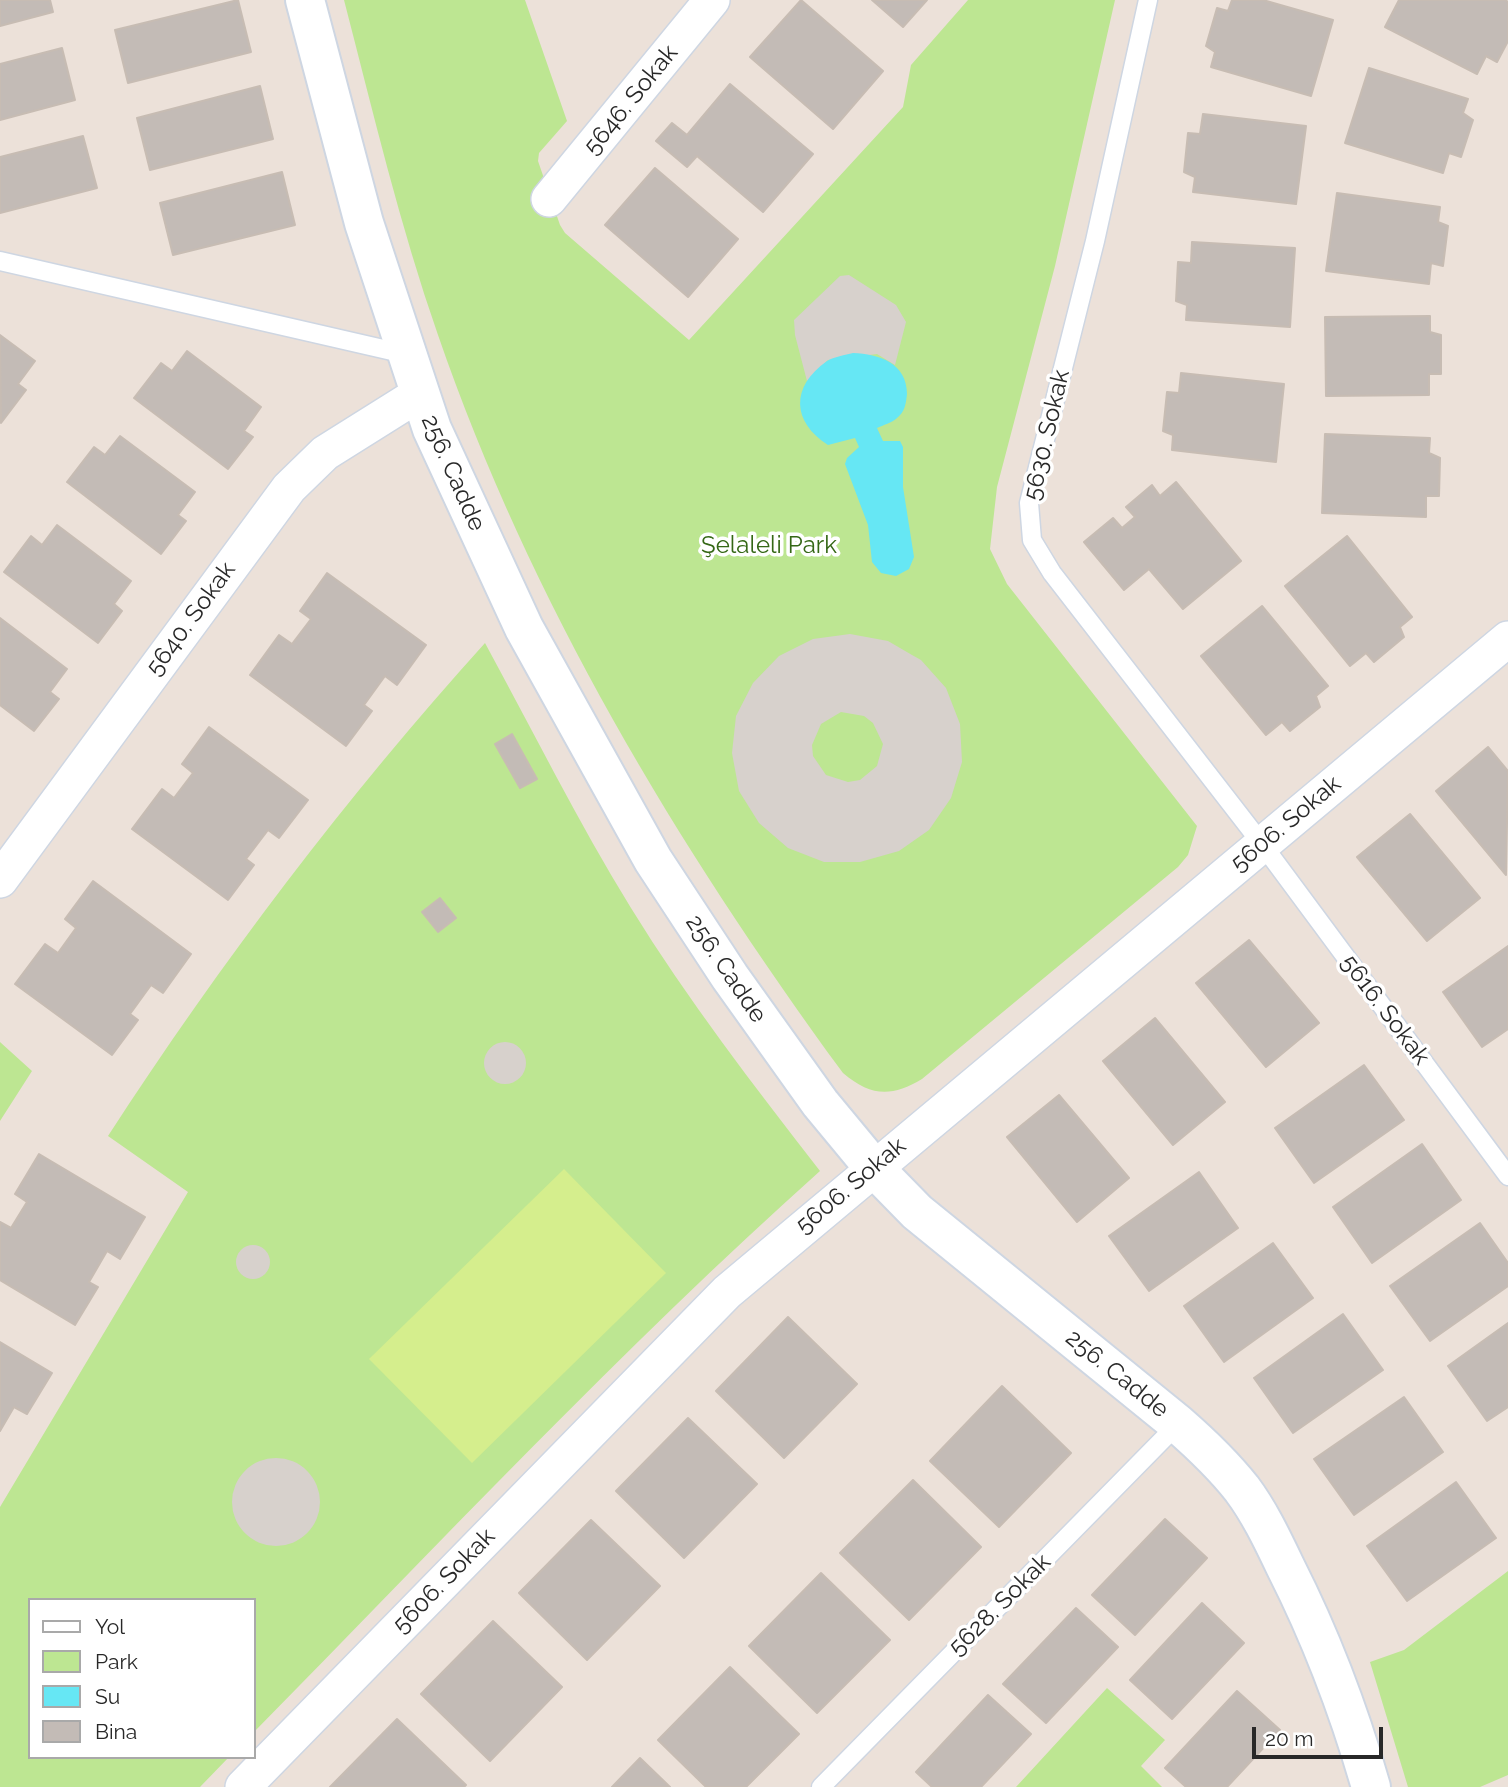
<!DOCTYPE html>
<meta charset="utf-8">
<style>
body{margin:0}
#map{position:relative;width:1508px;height:1787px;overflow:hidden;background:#ece1d9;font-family:Raleway,sans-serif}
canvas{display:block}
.legend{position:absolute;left:28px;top:1598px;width:228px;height:161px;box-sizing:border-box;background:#fff;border:2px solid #a9a9a9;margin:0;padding:9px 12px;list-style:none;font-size:21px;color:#282828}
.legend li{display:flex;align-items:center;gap:14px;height:35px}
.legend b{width:35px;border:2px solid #a9a9a9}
.scale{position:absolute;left:1252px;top:1727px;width:131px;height:32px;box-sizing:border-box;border:4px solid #282828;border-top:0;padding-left:9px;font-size:21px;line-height:24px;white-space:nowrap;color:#282828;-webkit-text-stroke:5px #fff;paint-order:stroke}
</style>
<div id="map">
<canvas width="1508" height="1787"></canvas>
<ul class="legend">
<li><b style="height:9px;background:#fff"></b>Yol</li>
<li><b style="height:19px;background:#bde692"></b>Park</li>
<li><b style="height:19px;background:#66e7f4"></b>Su</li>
<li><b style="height:19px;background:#c3bbb6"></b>Bina</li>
</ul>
<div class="scale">20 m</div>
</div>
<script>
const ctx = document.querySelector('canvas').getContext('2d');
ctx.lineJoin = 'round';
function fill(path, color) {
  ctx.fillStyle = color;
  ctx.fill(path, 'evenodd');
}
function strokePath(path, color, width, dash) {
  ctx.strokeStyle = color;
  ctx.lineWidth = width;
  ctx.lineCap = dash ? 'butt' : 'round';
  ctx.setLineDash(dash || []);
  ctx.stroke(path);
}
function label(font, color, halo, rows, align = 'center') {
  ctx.font = font + ' Raleway,sans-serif';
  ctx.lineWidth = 7;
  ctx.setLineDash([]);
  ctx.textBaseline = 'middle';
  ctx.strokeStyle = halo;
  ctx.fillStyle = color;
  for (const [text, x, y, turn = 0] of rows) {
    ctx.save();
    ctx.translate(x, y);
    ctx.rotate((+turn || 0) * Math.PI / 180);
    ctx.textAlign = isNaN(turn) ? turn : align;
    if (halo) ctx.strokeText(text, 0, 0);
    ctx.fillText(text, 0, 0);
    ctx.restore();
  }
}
const green = new Path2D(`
 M344 0H525L567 121 539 153 538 161 560 225 565 233 689 340 903 107 911 65 968 0H1115L1055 266 997 487 990 549 1007 584 1197 826 1188 855 1178 867 922 1079C892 1097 871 1097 843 1073 677 846 530 602 438 335 400 226 373 112 344 0Z
 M485 643C533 731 578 822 631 908 687 999 754 1086 820 1171 622 1348 440 1543 254 1732V1600H30V1757H229L200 1787H0V1507L188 1192 108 1136C221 962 346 797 485 643Z
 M0 1042 32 1071 0 1121Z
 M1508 1571V1775L1480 1787H1408L1370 1662 1404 1650Z
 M1107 1688 1165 1740 1141 1766 1162 1787H1016Z`);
const pitch = new Path2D(`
 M564 1169 666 1273 472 1463 369 1359Z`);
const plaza = new Path2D(`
 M849 275 896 305 906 322 895 365 877 354 828 360 807 381 795 335 794 320 840 276Z
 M850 634 888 641 912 655 921 660 946 688 960 724 962 762 951 798 929 830 899 851 860 862H824L788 848 759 823 739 791 732 753 736 716 753 683 779 656 813 639ZM841 712 864 716 873 723 883 744 877 766 860 780 848 782 826 775 813 756 812 745 821 724Z
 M484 1063a21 21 0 1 1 42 0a21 21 0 1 1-42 0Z
 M236 1262a17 17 0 1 1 34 0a17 17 0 1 1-34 0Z
 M232 1502a44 44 0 1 1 88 0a44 44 0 1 1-88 0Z`);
const water = new Path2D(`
 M853 353C879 354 907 363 907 394 906 403 905 412 897 418 892 423 883 425 877 428L883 441H900L903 447V487L914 557 909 569 896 576 881 573 872 562 868 525 845 464 847 458 859 447 855 438 828 445C792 422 790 387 827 361 834 357 845 355 853 353Z`);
const building = new Path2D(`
 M0 0H50L53 12 0 26Z
 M238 0 251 52 128 83 115 30Z
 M801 0 883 71 833 129 750 57Z
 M872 0H927L903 27Z
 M1232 0H1263L1333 20 1311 96 1211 67 1215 52 1206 46 1217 8 1228 11Z
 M1399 0H1505L1508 2V41L1497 62 1486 56 1477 74 1385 27Z
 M62 48 75 100 0 120V64Z
 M1369 68 1468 99 1463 113 1473 120 1461 157 1449 153 1443 173 1345 143Z
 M730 84 813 154 763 212 697 156 687 167 656 141 672 123 687 135Z
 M260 86 273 139 150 170 137 118Z
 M1203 114 1306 126 1296 204 1193 192 1195 177 1184 172 1188 133 1200 134Z
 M83 136 97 188 0 213V157Z
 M655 168 738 239 688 297 605 225Z
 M282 172 295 225 173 255 160 203Z
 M1337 193 1440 207 1438 222 1448 226 1443 266 1431 263 1429 284 1326 271Z
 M1192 242 1295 248 1290 327 1186 320 1187 305 1176 301 1178 262 1191 263Z
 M1430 316V332L1441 335V374H1429V395L1326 396 1325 317Z
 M0 335 35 361 18 384 26 390 1 423Z
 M187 351 261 407 244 431 253 437 228 469 134 398 161 363 172 371Z
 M1181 373 1284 384 1276 462 1172 450 1173 435 1163 431 1167 392 1179 393Z
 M1325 434 1430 438 1429 453 1440 458 1439 496H1426V517L1322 513Z
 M120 436 195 492 178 515 186 521 161 554 67 482 94 447 105 455Z
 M1176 482 1241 561 1183 609 1149 569 1124 590 1084 542 1113 518 1122 528 1135 517 1126 507 1152 485 1160 496Z
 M57 525 131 581 114 604 122 611 98 643 4 572 31 536 42 545Z
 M1347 536 1412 617 1400 627 1404 637 1374 662 1366 653 1350 666 1285 586Z
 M327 573 426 645 397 685 385 676 364 705 372 711 346 746 250 675 279 635 292 644 311 619 300 611Z
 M1262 606 1328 686 1316 696 1320 707 1290 731 1282 722 1266 735 1201 656Z
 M0 618 67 669 50 692 59 699 34 731 0 705Z
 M209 727 308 800 279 838 268 830 246 859 254 865 228 900 132 829 162 789 174 798 193 773 182 764Z
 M512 734 537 779 520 788 495 744Z
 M1488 747 1508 771 1506 875 1436 791Z
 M1410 814 1480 898 1427 941 1357 857Z
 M93 881 191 954 163 993 151 985 130 1014 138 1020 112 1055 15 984 45 944 58 953 76 928 65 919Z
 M440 898 456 918 438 932 422 912Z
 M1249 940 1319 1023 1266 1067 1196 983Z
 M1508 946V1029L1482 1047 1443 992Z
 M1155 1018 1225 1102 1173 1145 1103 1061Z
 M1364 1065 1404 1120 1314 1183 1275 1128Z
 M1059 1095 1129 1178 1077 1222 1007 1137Z
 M1422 1144 1461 1200 1372 1263 1333 1207Z
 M39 1154 145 1217 120 1259 107 1251 89 1282 98 1287 75 1325 0 1280V1222L11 1228 27 1202 15 1194Z
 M1199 1172 1238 1228 1149 1291 1109 1236Z
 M1480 1223 1508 1263V1286L1430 1341 1390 1286Z
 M1273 1243 1313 1298 1224 1362 1184 1306Z
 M1343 1314 1383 1370 1293 1433 1254 1378Z
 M788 1317 857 1384 784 1458 716 1391Z
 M1508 1323V1407L1487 1421 1448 1366Z
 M0 1342 52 1373 27 1414 14 1407 0 1431Z
 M1002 1386 1071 1453 999 1527 930 1461Z
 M1404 1397 1443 1452 1354 1515 1314 1459Z
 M688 1418 757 1484 684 1558 616 1491Z
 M913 1480 981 1547 909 1620 840 1553Z
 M1456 1482 1496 1538 1407 1601 1367 1546Z
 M1165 1519 1207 1558 1135 1635 1092 1595Z
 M591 1520 660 1586 587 1660 519 1593Z
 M821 1573 890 1640 817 1713 749 1646Z
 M1202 1603 1244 1643 1172 1719 1130 1680Z
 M1076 1608 1118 1647 1046 1723 1003 1684Z
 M493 1621 562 1687 490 1761 421 1694Z
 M730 1667 799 1734 746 1787H706L658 1740Z
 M1237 1691 1280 1730 1227 1787H1186L1165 1768Z
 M988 1695 1031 1734 981 1787H932L916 1772Z
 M397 1719 466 1785 464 1787H330Z
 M640 1758 670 1787H612Z`);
const lane = new Path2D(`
 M1148 0 1095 241 1029 503 1032 540 1052 573 1262 844 1508 1176
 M0 261 405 354
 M821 1787 1178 1424`);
const street = new Path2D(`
 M549 199 712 0
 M0 880 289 488 325 453 419 394
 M243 1787 727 1292 1508 639`);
const secondary = new Path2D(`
 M305 0 364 223 432 429 524 628 653 860 730 977 820 1103 873 1167 917 1212 1178 1424C1201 1444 1223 1465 1242 1489 1260 1513 1273 1541 1286 1568 1322 1639 1349 1711 1371 1787`);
const streetNames = [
 ["5646. Sokak",631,100,-51],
 ["5630. Sokak",1047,435,-77],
 ["256. Cadde",453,473,66],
 ["5640. Sokak",191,619,-54],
 ["5606. Sokak",1286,824,-40],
 ["256. Cadde",726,969,56],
 ["5616. Sokak",1385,1010,53],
 ["5606. Sokak",851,1186,-40],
 ["256. Cadde",1117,1374,39],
 ["5606. Sokak",444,1581,-46],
 ["5628. Sokak",1000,1605,-45]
];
const parkNames = [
 ["Şelaleli Park",769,546]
];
fill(green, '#bde692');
fill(pitch, '#d5ee8d');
fill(plaza, '#d7d1cc');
fill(water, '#66e7f4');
fill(building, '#c3bbb6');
strokePath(building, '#c7bcb3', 2);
strokePath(lane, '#ced6e2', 21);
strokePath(street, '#ced6e2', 38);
strokePath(secondary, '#ced6e2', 42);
strokePath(lane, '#fff', 18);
strokePath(street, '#fff', 35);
strokePath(secondary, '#fff', 38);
label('24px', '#282828', '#fff', streetNames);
label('24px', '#356816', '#fff', parkNames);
</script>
